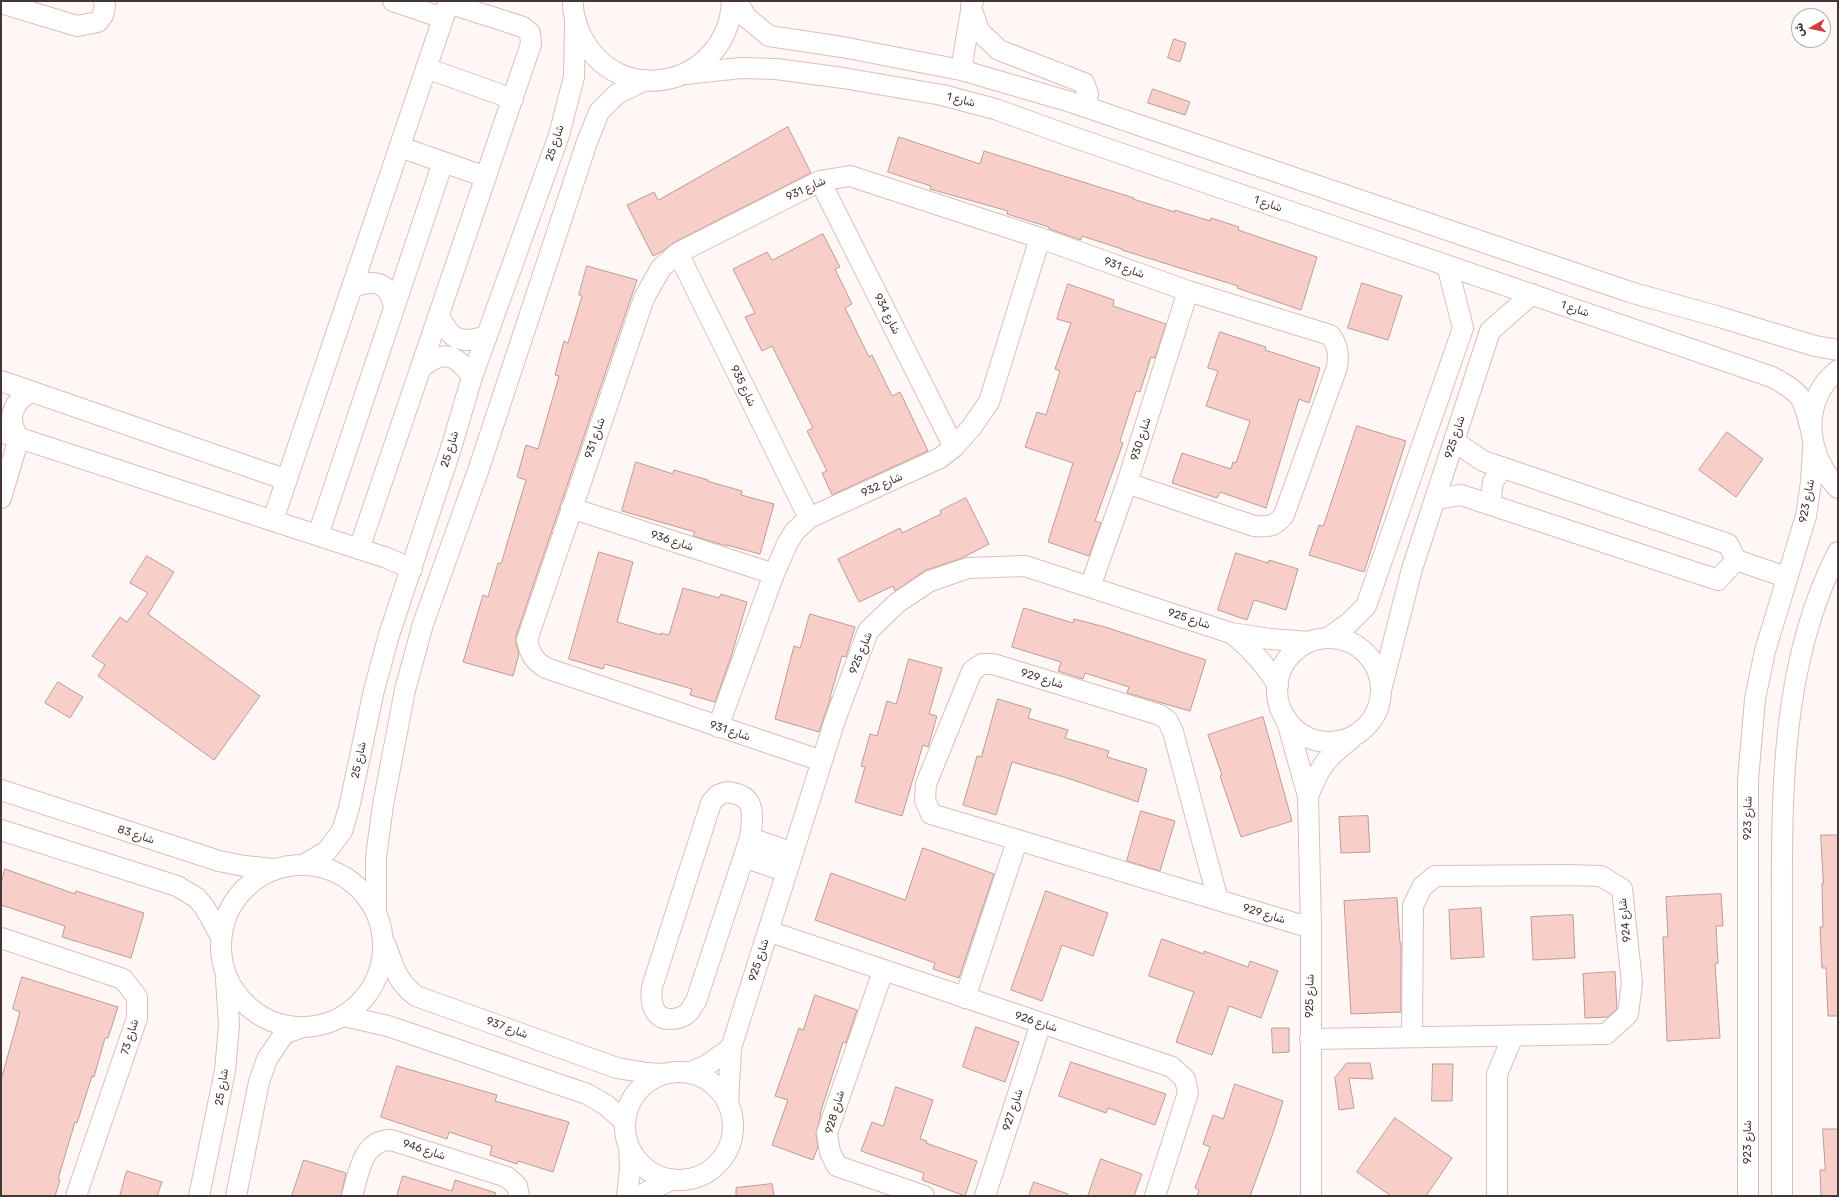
<!DOCTYPE html>
<meta charset="utf-8">
<style>
body{margin:0}
#map{position:relative;width:1839px;height:1197px;overflow:hidden;background:#fef7f6;font-family:Rubik,Vazirmatn,sans-serif}
canvas{display:block}
.frame{position:absolute;inset:0;border:2px solid #443634;pointer-events:none}
.north{position:absolute;left:1791px;top:8px;width:40px;height:40px;box-sizing:border-box;background:#fff;border:1px solid #b4afae;border-radius:50%;rotate:261deg;font-size:11px;font-weight:700;line-height:16px;text-align:center;color:#443634}
.north::after{content:'';display:block;margin:auto;width:14px;height:18px;background:#cf413b;clip-path:polygon(50% 0,100% 100%,50% 72%,0 100%)}
</style>
<div id="map">
<canvas width="1839" height="1197"></canvas>
<div class="frame"></div>
<div class="north">ش</div>
</div>
<script>
const ctx = document.querySelector('canvas').getContext('2d');
ctx.lineJoin = 'round';
function fill(path, color) {
  ctx.fillStyle = color;
  ctx.fill(path, 'evenodd');
}
function strokePath(path, color, width, dash) {
  ctx.strokeStyle = color;
  ctx.lineWidth = width;
  ctx.lineCap = dash ? 'butt' : 'round';
  ctx.setLineDash(dash || []);
  ctx.stroke(path);
}
function label(font, color, halo, rows, align = 'center') {
  ctx.font = font + ' Rubik,Vazirmatn,sans-serif';
  ctx.lineWidth = 4;
  ctx.setLineDash([]);
  ctx.textBaseline = 'middle';
  ctx.strokeStyle = halo;
  ctx.fillStyle = color;
  for (const [text, x, y, turn = 0] of rows) {
    ctx.save();
    ctx.translate(x, y);
    ctx.rotate((+turn || 0) * Math.PI / 180);
    ctx.textAlign = isNaN(turn) ? turn : align;
    if (halo) ctx.strokeText(text, 0, 0);
    ctx.fillText(text, 0, 0);
    ctx.restore();
  }
}
const building = new Path2D(`
 M1174 39 1186 43 1180 62 1168 58Z
 M1153 89 1190 102 1185 115 1148 103Z
 M788 127 811 173 673 243 663 251 653 256 627 205 654 192 658 200Z
 M899 137 980 164 984 151 1134 198 1133 199 1175 212V210L1210 221 1211 218 1239 227 1238 230 1317 257 1301 310 1237 288 1238 286 1122 250V249L1082 236 1081 240 1049 229V227L1007 214 1008 211 930 189 931 186 888 172Z
 M823 234 840 267 835 269 852 304 845 308 869 357 872 355 892 396 900 392 928 451 832 495 822 473 827 471 807 431 813 428 772 346 762 351 745 317 755 313 733 269 767 252 772 260Z
 M587 266 637 280 516 636V643L519 654 513 676 463 662 483 595 488 597 498 563 501 564 526 480 517 477 526 445 538 449 559 376 555 375 564 341 568 343 582 296 579 295Z
 M1362 283 1402 296 1388 340 1348 328Z
 M1068 284 1114 300 1113 306 1166 324 1155 358 1151 357 1140 392 1136 391 1120 441 1123 443 1095 521 1101 523 1089 556 1048 542 1073 463 1025 447 1037 412 1046 415 1060 371 1055 369 1071 323 1057 319Z
 M1220 332 1266 347 1265 350 1320 368 1309 403 1299 399 1266 508 1220 492 1217 498 1172 483 1182 453 1231 469 1233 462 1236 463 1250 421 1206 406 1218 371 1208 368Z
 M1357 426 1406 441 1364 572 1309 555 1319 525 1323 526Z
 M1727 432 1763 459 1736 497 1699 470Z
 M636 462 673 474 674 470 708 480 707 481 742 491 741 495 774 504 760 554 727 545V546L693 536 695 532 622 511Z
 M966 498 989 544 960 559 926 570 895 591 893 586 859 602 838 559 900 528 902 533 941 514 940 511Z
 M599 552 633 562 617 622 661 635V633L669 635 683 588 719 598 721 594 747 602 731 657 715 702 690 695 692 689 605 664 603 669 569 659Z
 M1236 553 1268 563 1269 560 1298 569 1286 610 1254 600 1247 620 1218 610Z
 M147 556 174 572 148 614 260 696 214 760 98 676 105 665 92 656 120 617 127 622 148 593 130 583Z
 M1024 608 1073 623 1074 619 1105 627 1206 660 1190 711 1127 693 1129 687 1085 673 1083 679 1058 671 1061 662 1012 647Z
 M810 614 855 627 846 657 842 656 830 697H831L819 732 775 719 794 646 800 648Z
 M909 659 942 668 929 714 937 716 928 747 923 745 902 816 855 802 865 767 861 766 870 734 877 736 887 701 896 704Z
 M58 682 83 697 70 718 45 703Z
 M998 699 1031 709 1028 718 1068 730 1065 738 1109 751 1107 757 1147 769 1138 802 1064 777 1012 762 996 815 963 805 977 756 981 757Z
 M1263 717 1292 821 1241 837 1220 776 1222 775 1208 735Z
 M1141 811 1175 821 1160 871 1127 861Z
 M1368 816 1370 852 1341 853 1339 817Z
 M1821 835H1838V1016H1828L1826 968H1822L1820 927H1823L1822 883H1823Z
 M923 848 994 874 959 978 933 969 935 963 815 920 831 873 905 900Z
 M5 869 75 894 76 891 144 913 131 958 62 937 65 926 1 905V884Z
 M1046 891 1108 913 1093 956 1062 945 1042 1001 1011 990Z
 M1721 894 1723 926H1716L1718 963 1715 964 1720 1038 1667 1041 1663 937H1668L1666 897Z
 M1397 898 1400 943H1401V1012L1351 1014 1344 901Z
 M1481 908 1484 957 1451 959 1449 910Z
 M1573 915 1575 958 1533 960 1531 917Z
 M1162 939 1204 954V951L1248 967 1250 961 1278 971 1261 1018 1229 1006 1212 1055 1176 1042 1194 992 1149 976Z
 M1615 972 1617 1009 1608 1017 1585 1018 1583 974Z
 M22 977 118 1007 108 1038H105L94 1077 92 1076 77 1123 75 1122 58 1179 60 1180 55 1196H1V1080L20 1012 13 1009Z
 M815 995 857 1010 846 1043 843 1042 820 1114H821L816 1134 818 1147 813 1160 772 1145 788 1100 775 1096 799 1028 803 1030Z
 M976 1027 1019 1042 1005 1082 963 1067Z
 M1272 1028H1289V1052L1273 1053Z
 M1071 1062 1166 1094 1155 1125 1108 1108 1106 1113 1059 1096Z
 M1347 1063H1370L1373 1079 1349 1078 1354 1108 1339 1110 1335 1078Z
 M1433 1064H1453L1452 1101H1432Z
 M397 1066 497 1095 495 1101 569 1122 553 1172 518 1161 517 1164 490 1155 492 1146 449 1132 447 1139 381 1117Z
 M1235 1084 1283 1101 1272 1136 1250 1196H1197L1199 1190 1195 1188 1210 1147 1203 1144 1213 1115 1223 1119Z
 M896 1087 933 1100 920 1139 927 1141 926 1143 977 1161 965 1196 922 1180 924 1173 861 1151 872 1122 883 1126Z
 M1395 1118 1452 1158 1426 1196H1391L1357 1172Z
 M1823 1129H1838V1196H1821L1820 1170H1825Z
 M1101 1159 1142 1174 1134 1196H1088Z
 M304 1160 346 1173 341 1196H292Z
 M127 1171 162 1182 157 1196H120Z
 M403 1176 452 1191 455 1180 496 1193 495 1196H397Z
 M1034 1182 1068 1194 1067 1196H1029Z
 M772 1184 774 1196H736V1188Z`);
const minor = new Path2D(`
 M393 1 443 18
 M573 1C572 12 576 23 580 33 616 112 728 87 732 1
 M737 1 746 17 769 36 842 47 961 70 1074 103 1633 293 1716 316 1815 346 1838 350
 M973 1 971 7 979 31 999 50 1084 83 1088 94 1086 107
 M1 3 77 26 98 22 103 15 105 6 104 1
 M426 68 513 99
 M961 70 971 11
 M685 74 741 68 776 69 843 78 942 95 995 109 1070 136 1772 377C1803 394 1803 397 1811 430
 M400 147 486 177
 M820 181 954 447
 M678 253 809 518
 M352 288C374 278 390 282 394 308
 M439 315C451 341 460 344 487 336
 M421 368C444 349 456 354 472 377
 M1838 370C1834 374 1829 378 1825 383 1801 417 1811 460 1838 488
 M1 381 287 480
 M1 432 387 558 412 569
 M1454 441 1483 461 1728 544 1736 560 1786 577
 M1 498 19 438C6 420 12 401 32 392
 M1435 499 1461 495 1718 580 1736 560
 M1490 504 1493 482 1502 467
 M571 508 774 574
 M273 520 449 1
 M318 535 443 162
 M359 549 531 44 530 33 523 27 448 3
 M1090 587 1127 483 1188 291
 M1233 634C1251 649 1265 664 1278 685
 M1328 638 1349 623 1366 606 1463 328 1447 265
 M1277 690a52 52 0 1 1 104 0a52 52 0 1 1-104 0Z
 M1381 690 1412 569 1490 331 1532 294
 M1286 718 1308 796 1311 928V1196
 M718 727 774 574 787 544 795 531 809 518 940 458 954 447 971 428 989 402 1040 238
 M822 761 546 668C534 661 530 654 527 640L644 298 661 268 678 253 820 181 850 176 1040 238 1188 291 1330 335C1338 345 1339 354 1337 367L1284 515C1275 527 1268 527 1254 526L1127 483
 M1 790 219 861 244 866 274 869
 M727 792C757 795 753 814 750 838L696 1001C693 1005 691 1009 689 1012 684 1017 677 1019 671 1019 653 1020 650 1001 652 987L711 803 718 795Z
 M1308 796C1320 766 1325 759 1351 739
 M1 830 177 886 197 898 205 908 221 937
 M750 838 793 853
 M744 857 787 872
 M305 864 327 851 342 831 349 808 374 690 389 635 452 445 472 377 559 135 574 77 575 22
 M221 946a81 81 0 1 1 162 0a81 81 0 1 1-162 0Z
 M1218 900 1173 732 1168 721 1160 715 993 664H982L972 671 926 784 925 800 931 814 1311 928
 M376 913V857L383 805 405 690 423 624 478 471 587 142 599 112 617 94 645 80
 M768 931 1172 1067 1185 1079 1188 1093 1155 1196
 M1 938 123 979 137 997V1018L76 1196
 M385 944C394 966 396 981 416 996L617 1068 647 1073 663 1074
 M883 971 827 1133 830 1152 837 1166 924 1196
 M965 998 1017 841
 M344 1016 388 1026 587 1094 606 1105 625 1122
 M1310 1039 1606 1034 1628 1014 1632 983 1622 889 1601 876 1567 875 1435 876 1422 887 1413 906 1412 1037
 M625 1126a54 54 0 1 1 108 0a54 54 0 1 1-108 0Z
 M689 1073 707 1065 731 1048
 M728 1104 731 1048 834 723 868 631 897 603 930 581 968 568 1025 566 1231 633 1270 639 1310 642
 M199 1196 225 1071 229 1025 226 979
 M236 1196 259 1082 267 1059 284 1034 300 1028
 M352 1196C359 1173 362 1140 391 1140L507 1177 517 1186 519 1196
 M627 1196 630 1170 629 1147
 M639 1196 671 1180
 M985 1196 1041 1023
 M1497 1196V1074L1513 1036
 M1748 1196V780L1755 699 1765 651 1806 516 1811 482 1813 448
 M1782 1196C1782 1110 1782 1023 1782 937 1782 808 1777 670 1838 552`);
const streetNames = [
 ["شارع 1",961,100,14],
 ["شارع 25",555,143,-72],
 ["شارع 931",806,189,-24],
 ["شارع 1",1268,204,19],
 ["شارع 931",1124,268,20],
 ["شارع 1",1575,309,19],
 ["شارع 934",887,314,63],
 ["شارع 935",743,386,64],
 ["شارع 925",1455,437,-72],
 ["شارع 931",595,438,-71],
 ["شارع 930",1141,439,-72],
 ["شارع 25",450,449,-73],
 ["شارع 932",882,485,-24],
 ["شارع 923",1807,501,-79],
 ["شارع 936",672,541,18],
 ["شارع 925",1189,619,18],
 ["شارع 925",861,653,-68],
 ["شارع 929",1042,679,17],
 ["شارع 931",730,731,18],
 ["شارع 25",359,760,-78],
 ["شارع 923",1748,818,-89],
 ["شارع 83",136,835,18],
 ["شارع 929",1264,914,17],
 ["شارع 924",1625,920,-96],
 ["شارع 925",759,960,-72],
 ["شارع 925",1310,996,-89],
 ["شارع 926",1036,1022,18],
 ["شارع 937",507,1028,20],
 ["شارع 73",130,1037,-73],
 ["شارع 25",222,1087,-81],
 ["شارع 927",1013,1110,-72],
 ["شارع 928",835,1112,-74],
 ["شارع 923",1748,1142,-90],
 ["شارع 946",424,1150,18]
];
fill(building, '#f8cec9');
strokePath(building, '#bd9b97', 1);
strokePath(minor, '#e0bdb9', 22);
strokePath(minor, '#fff', 20);
label('11px', '#443634', '#fff', streetNames);
</script>
